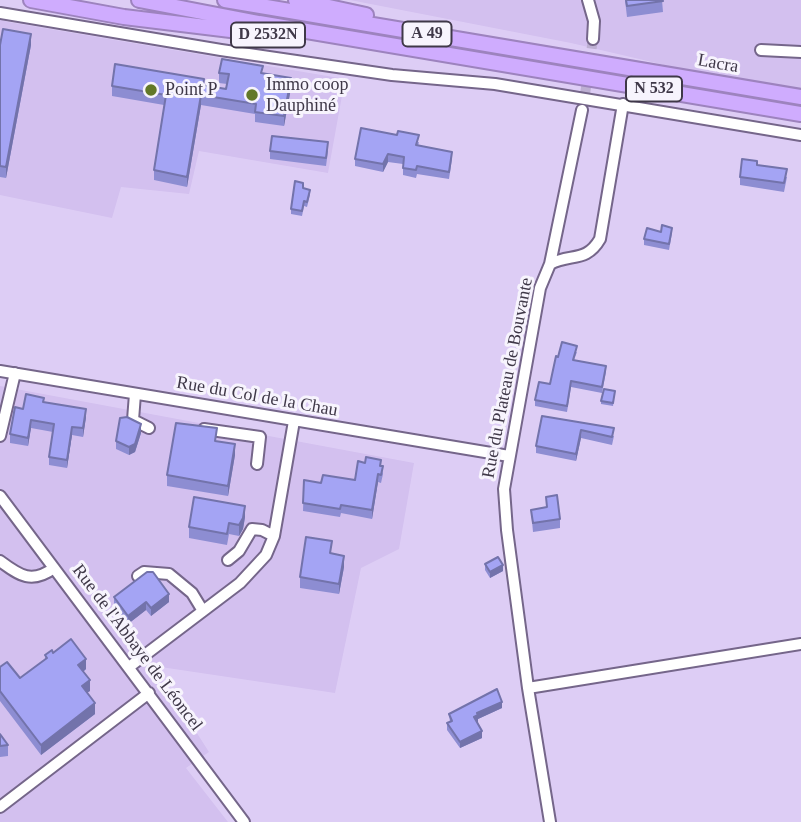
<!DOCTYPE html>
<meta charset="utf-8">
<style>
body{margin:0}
canvas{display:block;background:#ddcdf5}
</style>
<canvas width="801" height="822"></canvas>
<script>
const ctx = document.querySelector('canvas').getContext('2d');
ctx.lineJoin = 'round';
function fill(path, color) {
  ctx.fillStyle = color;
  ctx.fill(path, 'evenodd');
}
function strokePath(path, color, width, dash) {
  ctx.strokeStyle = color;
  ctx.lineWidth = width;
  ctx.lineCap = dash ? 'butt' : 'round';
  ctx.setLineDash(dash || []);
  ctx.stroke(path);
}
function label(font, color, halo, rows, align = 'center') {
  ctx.font = font + ' Georgia,serif';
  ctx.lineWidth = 6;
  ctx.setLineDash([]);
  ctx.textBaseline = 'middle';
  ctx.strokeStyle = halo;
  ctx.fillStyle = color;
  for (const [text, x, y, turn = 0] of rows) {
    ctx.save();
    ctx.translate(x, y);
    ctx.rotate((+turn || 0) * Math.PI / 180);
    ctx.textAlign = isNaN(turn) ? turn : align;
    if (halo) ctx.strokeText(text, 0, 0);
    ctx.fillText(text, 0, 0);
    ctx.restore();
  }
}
const built = new Path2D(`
 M350 0H801V97L571 43Z
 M0 19 8 22 345 79 328 173 199 151 189 194 121 187 112 218 0 195Z
 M0 386 414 463 399 549 361 568 335 693 154 666 209 752 186 768 228 822H0Z`);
const minorTunnel = new Path2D(`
 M583 108 593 39`);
const minor = new Path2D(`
 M588 0 594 21 593 39
 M0 13 221 50 392 75 495 84 801 135
 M761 50 801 52
 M550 264C571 253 586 263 600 239L623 104
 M0 371 509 456
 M135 394 133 420 149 428
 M204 429 260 437 257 464
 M0 436 15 373
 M0 496 244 822
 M228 560 239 551 252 529 262 530 274 536
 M0 561C20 576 32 584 54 568
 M138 576 144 572 169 574 192 593 203 611
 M129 667 240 583 266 555 274 536 294 421
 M528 688 801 644
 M0 807 149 693
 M550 822 528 688 507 530 504 489 540 288 550 264 582 110`);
const highway = new Path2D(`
 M31 0 124 17 296 38
 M139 0 259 23 801 114
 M225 0 801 97
 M296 0 366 15`);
const wall = new Path2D(`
 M625 0H662L663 12 627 17Z
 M0 45H31L6 178 0 177Z
 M219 73H263L291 88 284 126 255 122V114L201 105 187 187 154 180V170L164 105 112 96V86L204 85 226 89 227 84 219 83Z
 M419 142 418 146 452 159 449 179 417 174 416 178 403 175V164L388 162 383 172 355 166V159Z
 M270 151H328L326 166 270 159Z
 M757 165 787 177 784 192 740 185V177Z
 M303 189 310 195 307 207 304 206 302 216 291 214V209Z
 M661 232 672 233 669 250 644 245V239Z
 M577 352 574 360 606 372 602 393 571 387 567 412 535 406V400L550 384 558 357Z
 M615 391 613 406 601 404V401Z
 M44 402 86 417 83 437 72 435 67 468 49 465V457L53 432 31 428 28 446 10 443V434L23 409Z
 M542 416 614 436 612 445 581 438 576 461 536 453V446Z
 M141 433 135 452 129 455 116 449V441Z
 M217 441 235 455 228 496 167 486V475Z
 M381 466 383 474 381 483 378 482 372 519 341 513 340 517 303 511 304 480 321 483 355 480Z
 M546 497 560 519V528L533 532 531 510 546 507Z
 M245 517 243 529 239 536 229 534 227 545 189 538V527Z
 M332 554 344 567 339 594 300 588V577Z
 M485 564 503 571 490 578 485 570Z
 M114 597 169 602 151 616 146 610 128 624 114 605Z
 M53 653 86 669 83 672 90 691 87 692 95 714 41 755 0 701V667L20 678 45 660V655Z
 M502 708 478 719 477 722 482 738 460 748 447 730V723L450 722 449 714Z
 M0 734 8 745V756L0 757Z`);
const shadedWall = new Path2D(`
 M31 34V45L6 178V167Z
 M291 78V88L284 126V116Z
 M201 95V105L187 187V177Z
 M388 154V162L383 172V164Z
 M86 409V417L83 437V428Z
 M31 420V428L28 446V438Z
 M141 424V433L135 452 129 455V447Z
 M72 427V435L67 468V460Z
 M581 430V438L576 461V454Z
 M235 444V455L228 496V486Z
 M378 474V482L372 519V510Z
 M245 506V517L243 529 239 536V525Z
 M344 556V567L339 594V584Z
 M503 565V571L490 578V572Z
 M169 594V602L151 616V608Z
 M146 602V610L128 624V616Z
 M86 659V669L78 676V665Z
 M90 680V691L82 696V686Z
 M502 702V708L478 719V722L474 723V717L477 713Z
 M95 703V714L41 755V745Z
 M482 731V738L460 748V742Z`);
const building = new Path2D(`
 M626 0H662L663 1 627 6Z
 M3 29 31 34 6 167 0 166V45Z
 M222 59 263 66 261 73 291 78 284 116 255 112 256 104 201 95 187 177 154 170 166 95 112 86 115 64 204 79 203 85 226 89 229 74 219 73Z
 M361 128 397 135 398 131 419 135 416 145 452 152 449 172 417 166 416 170 403 168 404 157 388 154 383 164 355 159Z
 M272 136 328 142 326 158 270 151Z
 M742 159 757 161V165L787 169 784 183 740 177Z
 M295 181 303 183V188L310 190 307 202 304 201 302 211 291 209Z
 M662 225 672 228 669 244 644 239 647 228 661 232Z
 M562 342 577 346 573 360 606 366 602 387 571 381 567 406 535 400 539 382 550 384 556 356 558 357Z
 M604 389 615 391 613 403 601 401Z
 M26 394 44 398 43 402 86 409 83 428 72 427 67 460 49 457 54 424 31 420 28 438 10 434 15 407 23 409Z
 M542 416 614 428 612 437 581 430 576 454 536 446Z
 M127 417 141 424 135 444 129 447 116 441 120 418Z
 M176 423 217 428 215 441 235 444 228 486 167 475Z
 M366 457 381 460 380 466H383L381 475 378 474 372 510 341 505 340 509 303 503 304 480 321 483 323 475 355 480 358 461 365 463Z
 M557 495 560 519 533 523 531 510 547 507 546 497Z
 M194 497 245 506 243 518 239 525 229 523 227 534 189 527Z
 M306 537 332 541 330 553 344 556 339 584 300 577Z
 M498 557 503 565 490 572 485 564Z
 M147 572H153L169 594 151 608 146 602 128 616 114 597Z
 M71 639 86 659 78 665 90 680 82 686 95 703 41 745 0 691V667L7 662 20 678 47 658 45 655 52 650 53 653Z
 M497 689 502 702 477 713 478 715 474 717 482 731 460 742 447 723 452 721 449 714Z
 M0 734 8 745 0 746Z`);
const markers = [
 [151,90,7,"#627829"],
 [252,95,7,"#627829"]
];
const shields = [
 [427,34,49],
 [268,35,74],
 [654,89,56]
];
const shieldNames = [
 ["A 49",427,34],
 ["D 2532N",268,35],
 ["N 532",654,89]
];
const streetNames = [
 ["Lacra",718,64,10],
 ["Rue du Plateau de Bouvante",508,378,-79],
 ["Rue du Col de la Chau",257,397,10],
 ["Rue de l'Abbaye de Léoncel",137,648,53]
];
const poiNames = [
 ["Immo coop",266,85],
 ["Dauphiné",266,106],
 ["Point P",165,90]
];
fill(built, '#d3c0ef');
strokePath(minorTunnel, '#bdafd2', 10, [10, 5]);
strokePath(minor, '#75668a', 14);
strokePath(highway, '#9d83be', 18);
strokePath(minor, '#fff', 10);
strokePath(highway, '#cfacfe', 14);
fill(wall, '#8d8dd2');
fill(shadedWall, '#7373ab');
fill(building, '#a4a4f4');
strokePath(building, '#7373ab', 2);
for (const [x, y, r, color] of markers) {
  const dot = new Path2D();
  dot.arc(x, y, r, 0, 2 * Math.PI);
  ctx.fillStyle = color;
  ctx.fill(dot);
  strokePath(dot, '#f7f4fd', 2.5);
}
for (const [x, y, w] of shields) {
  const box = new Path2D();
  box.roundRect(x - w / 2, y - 12.5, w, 25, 5);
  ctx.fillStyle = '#f7f4fd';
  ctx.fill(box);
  strokePath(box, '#3f3848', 2);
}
label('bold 16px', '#3f3848', null, shieldNames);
label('18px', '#3f3848', '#f7f4fd', streetNames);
label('18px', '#3f3848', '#f7f4fd', poiNames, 'left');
</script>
